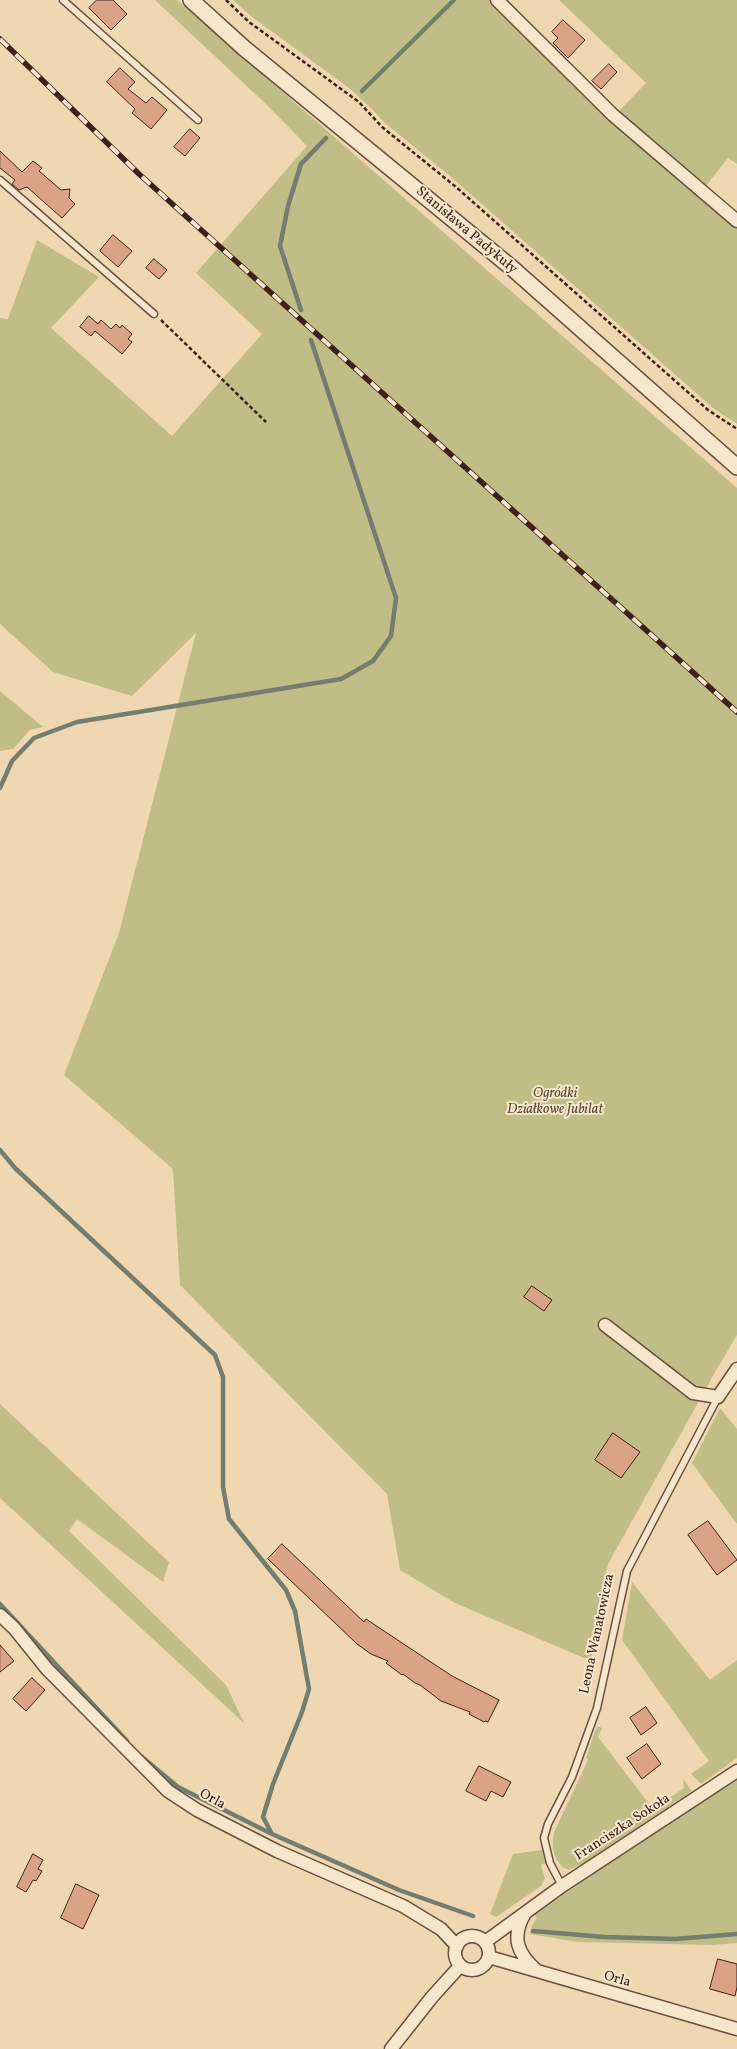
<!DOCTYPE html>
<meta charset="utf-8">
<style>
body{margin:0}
canvas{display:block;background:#efd8b1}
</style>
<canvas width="737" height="2049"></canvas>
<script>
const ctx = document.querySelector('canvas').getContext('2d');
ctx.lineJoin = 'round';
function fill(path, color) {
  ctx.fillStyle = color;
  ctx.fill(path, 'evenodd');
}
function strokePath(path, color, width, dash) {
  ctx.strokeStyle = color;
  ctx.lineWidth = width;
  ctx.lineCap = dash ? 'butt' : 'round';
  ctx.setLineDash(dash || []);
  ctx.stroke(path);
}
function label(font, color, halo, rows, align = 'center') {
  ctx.font = font + ' Vollkorn,serif';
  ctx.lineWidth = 4;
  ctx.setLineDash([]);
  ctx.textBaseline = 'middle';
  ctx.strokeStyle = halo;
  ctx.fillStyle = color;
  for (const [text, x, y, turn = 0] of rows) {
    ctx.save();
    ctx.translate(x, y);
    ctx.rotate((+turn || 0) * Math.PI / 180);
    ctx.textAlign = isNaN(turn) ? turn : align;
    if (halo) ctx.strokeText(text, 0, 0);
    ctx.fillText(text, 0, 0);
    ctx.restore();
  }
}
const green = new Path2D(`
 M155 0H177L737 488V1335L718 1367 608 1564 596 1619 591 1661 455 1603 400 1570 387 1494 180 1285 173 1169 64 1075 119 933 196 633 132 696 53 672 0 624V318L8 319 37 240 99 277 51 328 172 436 262 334 196 273 307 146 267 105Z
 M233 0H492L737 225V424L713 408 450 176 386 124 372 109 349 88 252 17Z
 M559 0H737V164L728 158 705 187 617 113 646 83Z
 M0 691 43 727 30 730 13 749 0 751Z
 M0 1404 169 1562 163 1582 77 1519 69 1531 226 1685 244 1723 0 1498Z
 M720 1408 737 1429V1524L692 1463Z
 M632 1582 710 1680 737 1660V1758L701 1784 691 1774 709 1761 622 1640Z
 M597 1726 602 1728 598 1737 653 1809 684 1788 683 1779 692 1791 582 1864 569 1870C553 1865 551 1845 554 1832L588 1760 586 1758Z
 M737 1776V1943L713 1945 577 1942 530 1934 532 1925 537 1918 534 1915Z
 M542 1850 546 1863 541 1865 545 1878 541 1886 496 1917 490 1914 513 1854Z`);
const stream = new Path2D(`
 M362 91 454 0
 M301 310 280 246 288 206 301 164 326 138
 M0 788 12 761 34 738 77 722 341 679 373 661 391 636 396 598 311 340
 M0 1150 15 1168 215 1355 223 1377V1487L229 1519 286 1590 295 1611 309 1689 302 1712 273 1784 263 1817 272 1834
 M0 1604 127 1741
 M142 1757 178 1787 272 1834 399 1890 473 1916
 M533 1931 604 1937 675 1939 737 1934`);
const building = new Path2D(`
 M97 0H113L127 14 111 30 89 8Z
 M563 20 585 40 568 58 553 43 558 38 552 32Z
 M609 64 617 72 601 89 592 81Z
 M120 68 135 82 128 89 146 103 152 97 167 110 151 129 132 113 135 109 107 82Z
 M190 129 200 138 185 156 174 147Z
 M0 151 22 172 33 161 42 168 39 171 61 190 70 189 69 198 75 204 62 218 27 187 19 190 12 184 15 180 0 168Z
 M113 235 132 251 118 267 100 251Z
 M154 259 167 270 159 279 146 268Z
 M89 316 98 324 101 320 111 329 116 324 120 328 122 325 132 334 128 339 132 342 122 354 95 331 91 336 80 327Z
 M532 1286 552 1300 544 1311 524 1297Z
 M613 1433 640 1452 621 1478 595 1460Z
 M708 1521 737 1560 717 1575 688 1535Z
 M282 1544 364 1622 366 1619 452 1676 499 1700 488 1722 485 1721 484 1722 469 1714 470 1712 441 1701 420 1685 415 1683 403 1674 402 1675 386 1663 388 1661 371 1654 357 1644 268 1559Z
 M0 1645 14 1661 0 1672Z
 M32 1678 45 1690 26 1711 13 1699Z
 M646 1707 657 1723 641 1735 630 1718Z
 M647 1744 661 1764 642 1779 627 1758Z
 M479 1766 511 1782 503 1797 491 1791 486 1801 466 1791Z
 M33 1854 43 1860 38 1869 42 1871 36 1881 33 1880 26 1892 17 1887Z
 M76 1884 99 1895 83 1929 61 1918Z
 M718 1959 737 1964V1987L735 1996 710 1989Z`);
const path = new Path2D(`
 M226 0 249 22 359 102 382 127 456 187 708 410 737 429
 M161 320 266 422`);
const service = new Path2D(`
 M63 0 198 120
 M0 180 154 314
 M562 1886 550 1863 544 1838 548 1824 572 1777 597 1708 627 1571 718 1397`);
const minor = new Path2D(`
 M497 0 613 115 737 221
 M605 1325 693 1393 718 1397 737 1369
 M0 1615 14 1628 47 1669 168 1791 197 1810 277 1851 403 1906 441 1929 457 1946
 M525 1913C511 1937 517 1953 536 1970
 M455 1953a17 17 0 1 1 34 0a17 17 0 1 1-34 0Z
 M485 1942 562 1886 737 1771
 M489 1957 737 2029
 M391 2049 432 1997 460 1966`);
const tertiary = new Path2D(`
 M191 0 244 48 512 268 737 467`);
const rail = new Path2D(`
 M0 39 139 174 737 712`);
const streetNames = [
 ["Stanisława Padykuły",466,231,40],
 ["Leona Wanatowicza",598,1634,-78],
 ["Orla",212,1800,29],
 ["Franciszka Sokoła",623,1828,-33],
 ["Orla",617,1980,16]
];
const parkNames = [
 ["Ogródki",555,1094],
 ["Działkowe Jubilat",555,1110]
];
fill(green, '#c0bd87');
strokePath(stream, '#747d6e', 4.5);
fill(building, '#daa385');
strokePath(building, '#3c2219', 1);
strokePath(service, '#69503f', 9);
strokePath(minor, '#69503f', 15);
strokePath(tertiary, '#69503f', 18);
strokePath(path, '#3c2219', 2.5, [4, 2.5]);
strokePath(service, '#f5e6cc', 6);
strokePath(minor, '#f5e6cc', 12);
strokePath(tertiary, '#f5e6cc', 15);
strokePath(rail, '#3c2219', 5.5);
strokePath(rail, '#f5e6cc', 4, [11]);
label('14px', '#3c2219', '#f5e6cc', streetNames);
label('italic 14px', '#5d4934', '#f5e6cc', parkNames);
</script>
